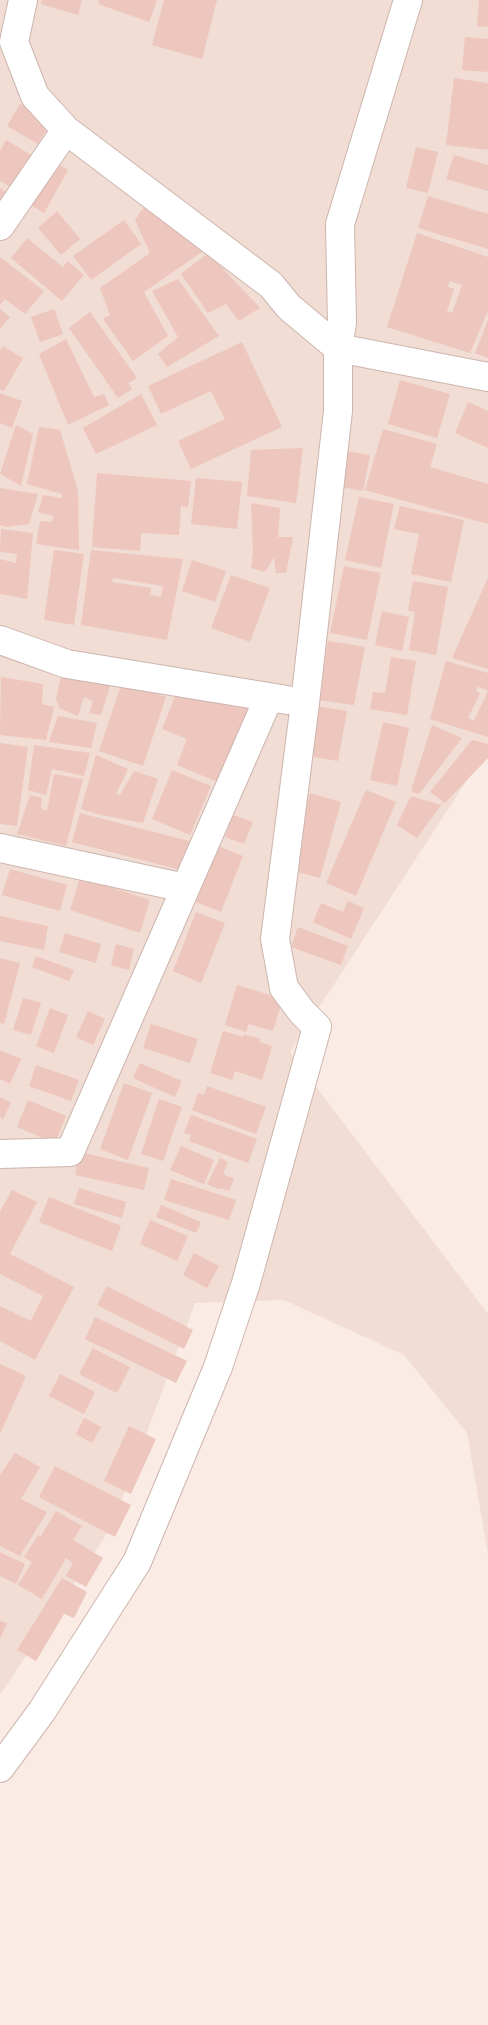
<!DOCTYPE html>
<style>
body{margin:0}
canvas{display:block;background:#faece4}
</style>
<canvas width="488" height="2025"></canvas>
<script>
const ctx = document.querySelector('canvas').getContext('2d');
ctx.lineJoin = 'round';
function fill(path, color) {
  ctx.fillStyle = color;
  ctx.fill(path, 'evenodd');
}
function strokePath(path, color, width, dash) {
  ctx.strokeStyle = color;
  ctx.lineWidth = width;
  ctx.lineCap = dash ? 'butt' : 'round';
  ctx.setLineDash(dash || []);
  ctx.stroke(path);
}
const residential = new Path2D(`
 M0 0H488V748L290 1052 488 1314V1554L467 1433 404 1355 284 1300 195 1303 112 1526 0 1695Z`);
const building = new Path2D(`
 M42 0H82L78 15 41 4Z
 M99 0H157L149 22 98 4Z
 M164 0H217L202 59 152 45Z
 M479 0H488V27L477 26Z
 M465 37 488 39V72L462 70Z
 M454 78 488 83V150L446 145Z
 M20 104 51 122 38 144 7 126Z
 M6 140 33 156 14 189 0 181V151Z
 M416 147 438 152 428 193 406 188Z
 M454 155 488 165V191L446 179Z
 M51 160 68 170 44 213 26 202Z
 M0 188 11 195 0 214Z
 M428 196 488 214V249L418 228Z
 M148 201 202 252 144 292 168 336 133 361 103 319 110 315 100 288 150 253 135 220Z
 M57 211 80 239 61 255 38 228Z
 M124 220 141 244 91 280 73 256Z
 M417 233 488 257V311L470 353 387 327ZM450 281 462 285 452 313 447 311 454 289 448 287Z
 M27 238 63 267 68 261 84 275 62 301 11 258Z
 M208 253 260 308 239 321 226 304 208 313 181 274Z
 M0 257 44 291 25 314 5 299 0 305Z
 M178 279 219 336 167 367 158 354 178 337 152 291Z
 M0 309 10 317 0 329Z
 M54 309 63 334 40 342 31 317Z
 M90 312 137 378 128 383 132 389 118 398 69 328Z
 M488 320V358L475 353Z
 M66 339 94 397 104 394 109 405 68 425 39 354Z
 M242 342 282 427 191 469 178 441 225 419 211 391 161 414 148 386Z
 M3 346 23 358 4 391 0 389V351Z
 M400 380 450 394 437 438 388 424Z
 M0 393 22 401 12 428 0 423Z
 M141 394 157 425 96 454 83 428Z
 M468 402 488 411V448L455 433Z
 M16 425 33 434 21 486 0 474Z
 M39 427 60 430 78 491 79 550 36 544 40 521 52 522 53 516 38 512 43 495 62 498V494L27 484Z
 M383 429 437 444 430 467 488 484V524L365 490Z
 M303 448 296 503 247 496 251 450Z
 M347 451 370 455 363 491 340 487Z
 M97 473 191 481 188 507 181 506 179 535 141 533 140 551 92 547Z
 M196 478 242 482 237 529 191 524Z
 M0 488 38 494 29 524 6 527 0 525Z
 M359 497 394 504 381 568 345 560Z
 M251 503 280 508 278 537H293L286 573H276L274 557 265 572 251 568 253 553Z
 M400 506 464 520 451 582 411 574 419 534 394 529Z
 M1 529 33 533 27 599 0 594V559L16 563 17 554 0 552Z
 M54 550 84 554 74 625 44 620Z
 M91 550 183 559 167 640 81 625ZM113 578 163 586 161 597 150 595 151 588 112 582Z
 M192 560 226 571 215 602 182 591Z
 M344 566 381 573 367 640 330 633Z
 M231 575 270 588 250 642 211 628Z
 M488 578V669L452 658Z
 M413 581 448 587 436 655 409 650 415 612 408 610Z
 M382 611 409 617 402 651 375 645Z
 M328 641 365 647 354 705 318 700Z
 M391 657 416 661 407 715 370 709 373 692 385 693Z
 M446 661 488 673V737L430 719ZM478 686 488 691 474 721 468 718 480 693 476 691Z
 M63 667 113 677 101 715 89 713 93 701 84 697 78 716 59 708 56 699Z
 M1 677 43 684 42 704 54 707 46 740 0 735Z
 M122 682 166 697 143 766 99 751Z
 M178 689 250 709 220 783 177 765 187 739 162 729Z
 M316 706 347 711 338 761 307 756Z
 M58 716 97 723 91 748 49 742Z
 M383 722 409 728 397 786 370 780Z
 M432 725 462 738 419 794 412 792V787Z
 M472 740 488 744V758L445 803 430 792Z
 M0 743 28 747 17 826 0 824Z
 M34 745 90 753 84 776 52 769 46 795 28 790Z
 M96 755 128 769 116 794 120 795 134 771 158 779 143 823 101 815 81 809Z
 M172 770 211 786 190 835 152 819Z
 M54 774 83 779 66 846 17 834 30 795 42 798 41 808 47 811Z
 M366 790 396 802 356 896 326 883Z
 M310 793 341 802 320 878 289 870Z
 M411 796 441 805 417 838 397 825Z
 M80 813 189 841 181 870 72 842Z
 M233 815 253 822 244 844 225 837Z
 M218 846 243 856 221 912 196 902Z
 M10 869 67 885 60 911 2 895Z
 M80 877 150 900 140 933 70 910Z
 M348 901 364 908 351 939 313 922 321 903 343 912Z
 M196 912 225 923 201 983 173 971Z
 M0 916 48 926 44 950 0 941Z
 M298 927 348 946 341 965 291 947Z
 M65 933 101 944 96 963 59 952Z
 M116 944 134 949 129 970 111 965Z
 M36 956 74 970 69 981 32 967Z
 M0 958 20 963 4 1024 0 1023Z
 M237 985 283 999 273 1031 249 1024 246 1032 225 1025Z
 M23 998 41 1003 31 1035 13 1030Z
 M50 1008 68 1015 54 1053 36 1046Z
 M88 1011 105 1019 93 1045 76 1037Z
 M151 1024 198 1039 190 1063 143 1048Z
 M223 1031 243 1037 244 1034 260 1039 259 1042 272 1046 262 1080 235 1071 232 1080 210 1073Z
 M0 1050 21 1059 10 1084 0 1079Z
 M140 1063 182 1081 175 1097 133 1078Z
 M36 1065 79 1080 71 1101 29 1086Z
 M124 1083 152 1093 128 1160 100 1149Z
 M207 1086 266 1107 256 1134 192 1110 198 1093 204 1095Z
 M0 1097 11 1103 3 1119 0 1117Z
 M159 1099 182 1107 163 1161 141 1154Z
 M28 1100 66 1116 55 1143 17 1127Z
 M191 1115 257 1139 248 1163 189 1141 191 1135 184 1133Z
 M181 1146 214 1160 204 1184 170 1170Z
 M80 1152 149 1168 144 1190 75 1175Z
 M220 1158 228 1162 223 1174 234 1179 229 1191 221 1188 220 1190 207 1184Z
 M171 1179 236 1200 229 1220 164 1200Z
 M79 1188 126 1202 122 1218 74 1204Z
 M12 1190 37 1202 10 1254 74 1287 35 1360 0 1341V1306L31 1321 43 1296 0 1274V1212Z
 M49 1197 121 1226 112 1251 39 1222Z
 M161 1205 201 1222 196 1233 156 1217Z
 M150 1220 188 1236 177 1261 140 1244Z
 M194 1253 219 1266 207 1288 183 1275Z
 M107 1286 193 1330 184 1349 97 1305Z
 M95 1317 187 1361 176 1383 85 1339Z
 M93 1348 130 1367 117 1393 79 1374Z
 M0 1364 26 1376 0 1434Z
 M60 1374 95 1392 84 1414 49 1396Z
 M84 1418 101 1427 92 1443 76 1434Z
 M129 1426 156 1439 131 1494 104 1481Z
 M15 1453 40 1467 21 1499 47 1512 20 1556 0 1546V1475Z
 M55 1466 131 1505 115 1537 39 1497Z
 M56 1511 82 1526 73 1540 103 1558 86 1587 66 1576 73 1563 66 1558 42 1599 18 1585 32 1562 24 1557 38 1535 41 1536Z
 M0 1552 25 1564 16 1584 0 1576Z
 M62 1578 87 1592 74 1618 64 1614 36 1661 17 1650Z
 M0 1621 7 1623 0 1639Z`);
const minor = new Path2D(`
 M23 0 14 42 35 96 66 130 271 285 289 307 338 348 488 377
 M0 226 66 130
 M0 640 67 664 287 700
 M0 848 185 888
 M0 1154 70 1152 269 697
 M0 1768 42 1711 137 1562 218 1367 246 1283 317 1027 302 1012 284 988 275 939 305 703 338 411V348L342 323 340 224 408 0`);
fill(residential, '#f1ddd3');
fill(building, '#edc6be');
strokePath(minor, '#cdb5ae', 30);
strokePath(minor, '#fff', 28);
</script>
